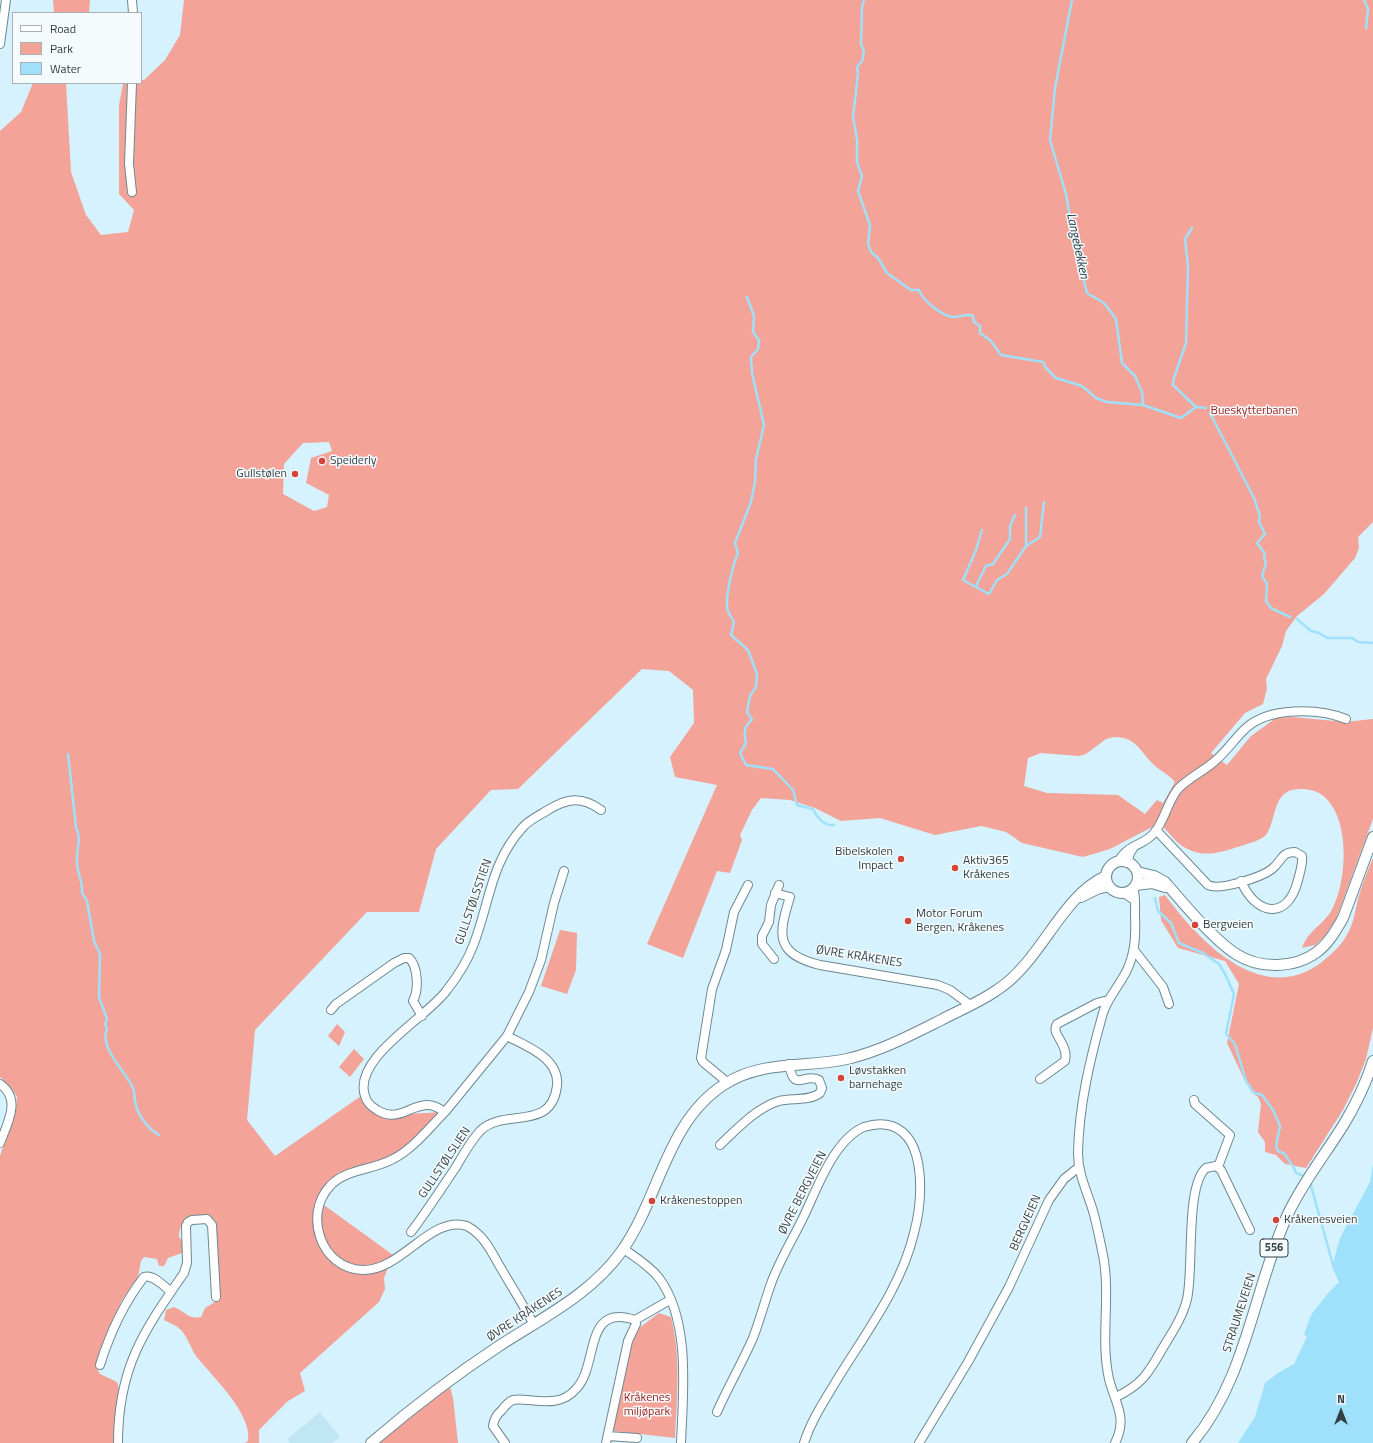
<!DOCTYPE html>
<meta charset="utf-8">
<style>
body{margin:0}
#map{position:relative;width:1373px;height:1443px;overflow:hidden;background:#d5f2fe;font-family:"Titillium Web",sans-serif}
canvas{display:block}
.legend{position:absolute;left:12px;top:12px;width:130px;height:72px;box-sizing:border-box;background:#f5fbfd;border:1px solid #a7b0b3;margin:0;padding:5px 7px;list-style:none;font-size:12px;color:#333f43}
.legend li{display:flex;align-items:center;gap:8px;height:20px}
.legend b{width:20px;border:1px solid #a7b0b3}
.north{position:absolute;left:1321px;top:1391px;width:40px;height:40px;-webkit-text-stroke:3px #f5fbfd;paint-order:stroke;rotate:0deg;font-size:11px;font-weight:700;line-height:16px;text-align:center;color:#333f43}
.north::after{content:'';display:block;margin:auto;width:14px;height:18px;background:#333f43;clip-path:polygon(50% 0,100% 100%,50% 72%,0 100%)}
</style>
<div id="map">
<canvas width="1373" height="1443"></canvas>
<ul class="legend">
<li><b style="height:5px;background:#fff"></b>Road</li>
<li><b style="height:11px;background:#f3a398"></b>Park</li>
<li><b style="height:11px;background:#9fe0fa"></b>Water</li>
</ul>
<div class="north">N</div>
</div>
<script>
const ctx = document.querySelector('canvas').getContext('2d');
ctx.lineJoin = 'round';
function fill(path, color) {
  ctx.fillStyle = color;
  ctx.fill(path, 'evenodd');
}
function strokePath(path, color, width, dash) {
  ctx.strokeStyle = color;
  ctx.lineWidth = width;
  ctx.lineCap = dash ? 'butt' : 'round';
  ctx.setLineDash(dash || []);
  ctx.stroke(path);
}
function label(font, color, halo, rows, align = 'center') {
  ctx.font = font + ' "Titillium Web",sans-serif';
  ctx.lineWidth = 3;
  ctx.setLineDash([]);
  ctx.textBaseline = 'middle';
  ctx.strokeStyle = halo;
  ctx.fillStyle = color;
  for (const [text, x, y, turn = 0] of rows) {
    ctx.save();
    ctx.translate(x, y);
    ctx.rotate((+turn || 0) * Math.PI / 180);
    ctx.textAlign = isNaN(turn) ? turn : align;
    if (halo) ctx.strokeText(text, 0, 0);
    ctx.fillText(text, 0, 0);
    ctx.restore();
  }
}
const built = new Path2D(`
 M320 1412 340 1437 332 1443H290L287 1439Z`);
const green = new Path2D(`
 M53 0H90L89 13H54Z
 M184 0H1373V522L1358 537 1359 548 1355 558 1324 594 1297 616 1286 631 1282 646 1266 679 1267 689 1263 704 1245 713 1211 753 1227 765 1251 736 1276 718 1293 717 1345 722 1373 719V819L1336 919 1325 936 1315 945 1302 948C1308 931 1320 927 1330 913 1348 885 1352 812 1319 793 1312 789 1295 787 1287 792 1273 800 1275 823 1266 835 1260 841 1249 843 1241 846 1221 852 1203 859 1184 847 1176 843 1169 832 1162 826H1154L1110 849 1083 857 1022 843 1006 832 981 826 935 835 880 818 841 821 815 808 790 800 761 798 752 810 740 835 742 840 730 873 717 871 683 958 647 944 717 785 675 777 670 757 694 723 693 690 669 671 642 669 518 789 491 790 436 849 419 912H367L255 1030 247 1120 275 1156 361 1096 388 1115 444 1112 391 1160 338 1173 317 1200 393 1255 384 1278 385 1289 379 1302 300 1373 305 1391 288 1401 259 1430V1443H245L248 1441C253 1414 211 1375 196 1356 190 1347 188 1337 180 1329 176 1325 169 1323 164 1320L166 1310 174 1307C184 1311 189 1320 201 1317L205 1308 220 1299 216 1222C210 1211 192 1214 184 1222 180 1226 179 1232 179 1237L182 1241V1253L168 1258 164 1266H159L157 1259 144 1257 141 1261 138 1277 122 1300 112 1322 103 1344 97 1368 100 1374 117 1382 119 1389 115 1443H0V1156L16 1107 17 1097 11 1087 0 1077V131L21 112 33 83H66L71 172 86 215 101 235 128 232 134 210 119 194V105L123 84 141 83V80H144L165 60 180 35ZM329 442 332 451 311 458 306 483 329 495 327 507 314 511 283 494 284 464 303 443ZM1114 737C1135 737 1139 749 1151 762 1158 770 1169 774 1175 782L1163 803 1157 800 1145 814 1118 795 1047 793 1024 786 1028 758 1041 753 1079 756 1086 754 1106 739Z
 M1373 858V1028L1366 1059 1356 1084 1343 1110 1306 1168 1285 1164 1276 1155 1265 1152V1142L1258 1132 1261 1104 1258 1097 1252 1093 1245 1081 1227 1043 1239 984 1225 961 1178 948 1161 920 1159 897 1165 895C1199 941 1262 1008 1322 962 1330 955 1340 947 1345 938 1354 925 1355 910 1359 895 1363 882 1368 870 1373 858Z
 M560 930 577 933 576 970 567 994 541 986Z
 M337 1024 345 1032 339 1046 328 1036Z
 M354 1049 364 1059 350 1077 339 1067Z
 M659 1313 671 1317C681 1356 677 1397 675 1438L613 1431 630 1341 639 1328Z
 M449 1383 453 1398 458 1443H372Z`);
const water = new Path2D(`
 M1373 1163V1443H1238L1255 1417 1265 1383 1278 1373 1294 1364 1307 1337 1304 1334 1311 1315 1329 1292 1339 1282 1332 1267 1340 1238 1370 1182Z`);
const stream = new Path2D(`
 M864 0 862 7 861 44 864 51 862 61 857 67 858 74 853 117 857 139V162L862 176 858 191 870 225 868 244 871 252 878 258 887 273 911 290H919C922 300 943 317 954 317 961 317 966 313 973 316L974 322 980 326V333L991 341 1001 355 1043 362 1046 368 1056 378 1082 386 1096 398 1107 402 1143 405 1181 418 1196 407 1206 408
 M1072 0 1055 88 1050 140 1066 194 1075 246 1087 293 1104 303 1116 319 1122 363 1135 376 1142 392 1143 405
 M1364 0 1368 9 1366 28
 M1192 228 1185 239 1188 266 1186 343 1173 381V385L1196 407
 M747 297 754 316 753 332 759 340 758 349 751 357 752 373 764 425 756 459 755 482 751 502 735 543 738 553C733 564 724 600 728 611 729 615 733 619 734 622L731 635 748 650 757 674 756 687 750 696 747 712 752 720C743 727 744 733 746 743L740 753 746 765 773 769 793 790 797 805 813 809C817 817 824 826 834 825
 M1210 413 1254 498 1260 516 1259 522 1265 534 1257 543 1265 554 1264 558 1266 563 1262 576 1267 584 1266 601 1271 608 1290 617
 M1026 508V546
 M982 530 976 550 963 580 989 594 997 580 1007 574 1026 546 1040 537 1044 502
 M976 586 986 566 993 564 1010 539V526L1015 515
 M1297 619 1311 631 1319 633 1327 638H1352L1358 642 1373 643
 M68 754 76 827C82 841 76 848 77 862 77 874 83 879 82 893L87 901 94 941 100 954 99 997 107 1019 105 1024 107 1029C99 1047 124 1070 132 1086 135 1090 134 1096 135 1101 137 1114 147 1128 159 1135
 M1155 898 1158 911 1171 923 1179 943 1203 953 1219 964 1225 974 1234 994 1226 1034 1235 1044 1246 1081 1254 1093 1262 1095 1273 1110 1280 1126 1276 1146 1278 1151 1285 1154C1288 1161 1294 1165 1296 1173L1307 1177
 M1310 1182 1333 1265`);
const minor = new Path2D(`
 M132 0 133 13
 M0 44 6 0
 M132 83 129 164 132 192
 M1156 830 1208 885C1220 891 1262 877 1272 869 1282 861 1281 852 1295 852L1302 856C1303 864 1300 872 1298 880 1288 921 1256 916 1241 881
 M1118 862C1128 843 1143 847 1155 832 1165 819 1168 801 1178 789 1188 778 1204 771 1215 761 1227 751 1235 738 1246 728 1269 707 1318 708 1346 719
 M1127 863 1130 853 1134 847
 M775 893 790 897C778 935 775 954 820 965L938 985 950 990 970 1005
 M1124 893 1134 900
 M1134 950 1163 987 1169 1004
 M774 959 762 944V936L769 922 771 905 779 885
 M331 1010 336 1004 394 963 404 958H409C418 966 419 990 413 1001L422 1016
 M1040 1079 1065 1061C1069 1043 1050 1034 1057 1024L1097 1003 1108 1000
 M727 1082 703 1062 701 1058 712 989 726 950 734 912 748 885
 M0 1084C22 1099 7 1124 0 1143
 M1194 1100 1195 1104 1230 1135 1218 1167
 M445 1112 507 1036 529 992 541 960 554 903 564 871
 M720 1145C737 1129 756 1108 779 1101 792 1098 810 1101 820 1093L822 1088 819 1080C804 1072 794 1094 789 1064
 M411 1232C427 1211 441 1189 456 1167 463 1155 470 1142 480 1131 504 1107 551 1133 557 1086 560 1058 526 1046 507 1036
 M624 1249C636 1258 650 1266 659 1278 691 1321 683 1393 681 1443
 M534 1325C524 1306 513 1289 502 1270 495 1259 489 1244 479 1235 476 1232 471 1228 467 1226 431 1214 401 1272 362 1270 321 1268 303 1215 330 1186 345 1169 374 1170 393 1159 413 1149 429 1128 445 1112 440 1109 435 1105 428 1105 409 1105 398 1123 377 1110 371 1106 367 1103 365 1096 352 1058 428 1017 447 990 457 977 467 962 473 946 490 903 490 863 523 827 529 820 540 815 548 810 567 798 582 796 601 810
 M100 1365C110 1333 123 1304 144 1277 153 1274 164 1286 171 1292
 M1116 1397C1141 1385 1148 1374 1161 1351 1171 1334 1183 1317 1187 1299 1194 1270 1185 1186 1206 1168L1216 1166 1221 1170 1250 1230
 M717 1412C728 1387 742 1363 753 1338 760 1320 765 1300 772 1281 780 1260 792 1240 802 1220 816 1192 833 1140 864 1127 873 1124 883 1123 892 1126 928 1139 922 1203 914 1233 901 1288 864 1335 835 1383 823 1403 811 1421 804 1443
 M608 1436 637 1438
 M118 1443C118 1368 143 1332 184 1273L187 1263 186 1226 188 1222 192 1220 207 1219 212 1225 216 1297
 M505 1443 493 1426C494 1419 497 1414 502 1410 505 1406 508 1402 513 1400 518 1399 524 1400 528 1400 547 1402 563 1404 576 1389 599 1366 583 1302 635 1320
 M606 1443 628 1341 636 1324 635 1320 670 1300
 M919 1443 968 1362 1009 1287 1049 1200 1064 1179 1079 1167
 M1115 1443C1128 1418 1115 1403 1109 1379 1100 1339 1111 1296 1103 1255 1100 1241 1097 1225 1093 1211 1087 1191 1078 1174 1078 1153 1079 1105 1090 1059 1103 1013 1107 1000 1115 991 1122 979 1135 959 1136 938 1135 915 1135 907 1136 896 1133 888`);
const major = new Path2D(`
 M1106 877a16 16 0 1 1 32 0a16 16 0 1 1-32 0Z
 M1137 872 1154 876 1165 882C1183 903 1213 939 1236 954 1259 969 1294 969 1317 952 1329 943 1336 930 1343 918L1373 837
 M1136 885 1152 883 1165 887
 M1081 897 1097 889 1109 886
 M371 1443C412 1408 455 1375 499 1346 542 1318 591 1294 621 1252 660 1198 666 1121 725 1084 762 1060 806 1068 847 1059 881 1051 911 1035 941 1020 960 1010 980 1002 997 990 1041 962 1061 896 1106 876
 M1192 1443C1247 1378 1253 1291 1287 1216 1302 1183 1325 1155 1344 1124 1356 1104 1366 1083 1373 1061`);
const markers = [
 [322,461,4,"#d24539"],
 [295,474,4,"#d24539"],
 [901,859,4,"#d24539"],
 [955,868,4,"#d24539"],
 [908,921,4,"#d24539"],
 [1195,925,4,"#d24539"],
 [841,1078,4,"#d24539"],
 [652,1201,4,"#d24539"],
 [1276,1220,4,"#d24539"]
];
const shields = [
 [1274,1248,28]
];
const shieldNames = [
 ["556",1274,1248]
];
const parkNames = [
 ["Bueskytterbanen",1254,411],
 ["Kråkenes",647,1398],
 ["miljøpark",647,1412]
];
const poiNames = [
 ["Speiderly",330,461],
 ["Gullstølen",287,474,"right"],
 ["Bibelskolen",893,852,"right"],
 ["Impact",893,866,"right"],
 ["Aktiv365",963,861],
 ["Kråkenes",963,875],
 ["Motor Forum",916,914],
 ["Bergen, Kråkenes",916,928],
 ["Bergveien",1203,925],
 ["Løvstakken",849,1071],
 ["barnehage",849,1085],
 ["Kråkenestoppen",660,1201],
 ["Kråkenesveien",1284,1220]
];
const streetNames = [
 ["GULLSTØLSSTIEN",474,902,-71],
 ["ØVRE KRÅKENES",859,957,9],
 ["GULLSTØLSLIEN",445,1163,-56],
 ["ØVRE BERGVEIEN",803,1193,-63],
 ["BERGVEIEN",1026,1223,-66],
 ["STRAUMEVEIEN",1240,1313,-72],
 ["ØVRE KRÅKENES",525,1315,-33]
];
const waterNames = [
 ["Langebekken",1077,246,78]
];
fill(built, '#c0e6f4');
fill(green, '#f3a398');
fill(water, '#9fe0fa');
strokePath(stream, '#9fe0fa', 2.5);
strokePath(minor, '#6d8892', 10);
strokePath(major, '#6d8892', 12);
strokePath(minor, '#fff', 8);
strokePath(major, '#fff', 10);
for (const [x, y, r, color] of markers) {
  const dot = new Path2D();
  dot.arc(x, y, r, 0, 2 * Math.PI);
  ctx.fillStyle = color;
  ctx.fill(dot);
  strokePath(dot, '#f5fbfd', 1.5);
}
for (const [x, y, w] of shields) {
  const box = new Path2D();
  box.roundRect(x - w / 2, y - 9, w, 18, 3);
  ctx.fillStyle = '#f5fbfd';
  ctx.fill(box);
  strokePath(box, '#333f43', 1);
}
label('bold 11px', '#333f43', null, shieldNames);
label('12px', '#9b251e', '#f5fbfd', parkNames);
label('12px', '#333f43', '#f5fbfd', poiNames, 'left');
label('12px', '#333f43', '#f5fbfd', streetNames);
label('italic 13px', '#20363e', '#f5fbfd', waterNames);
</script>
